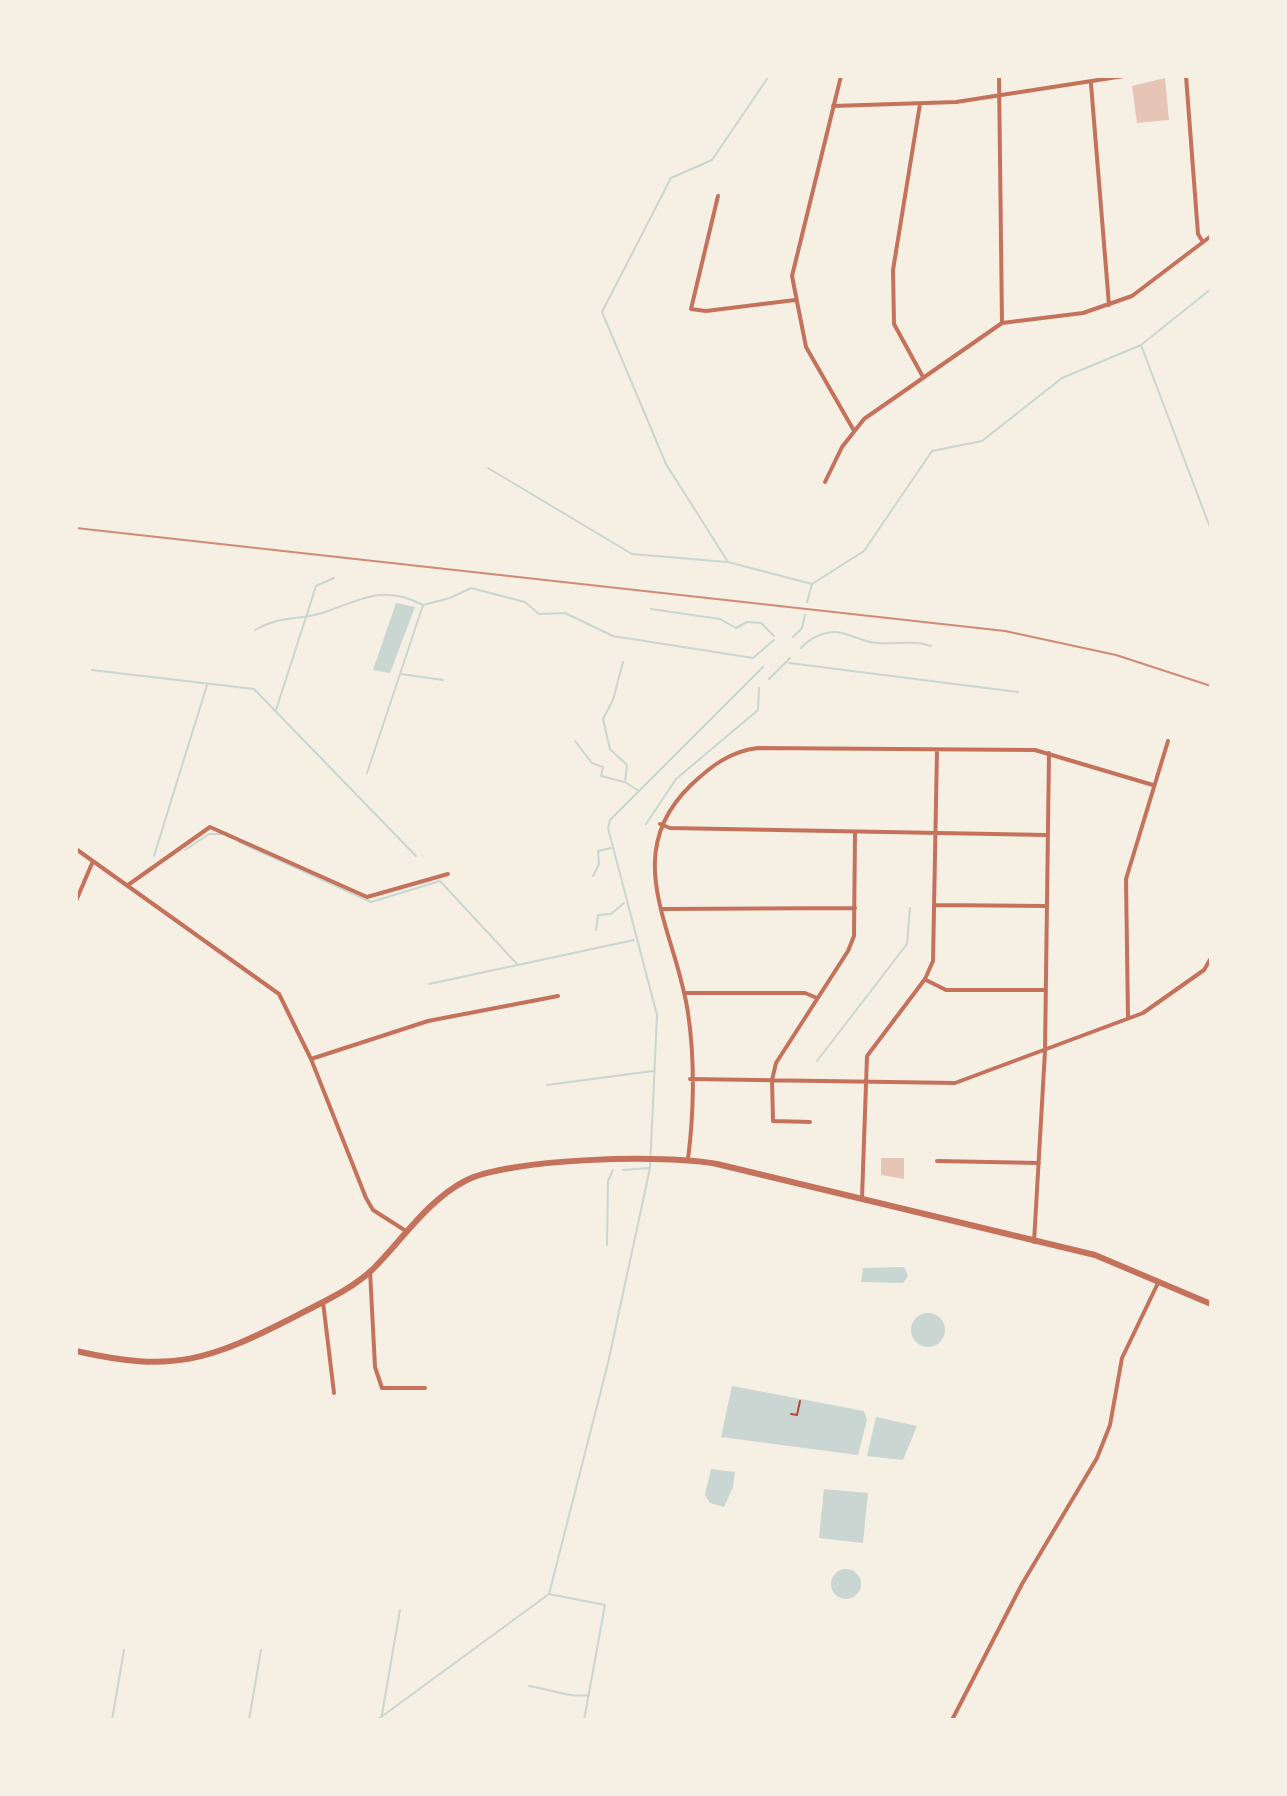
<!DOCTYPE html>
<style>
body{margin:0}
#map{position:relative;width:1287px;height:1796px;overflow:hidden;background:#f6efe4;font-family:"PT Sans Narrow",sans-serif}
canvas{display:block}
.frame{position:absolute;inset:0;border:78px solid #f6efe4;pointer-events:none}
</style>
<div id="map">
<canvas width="1287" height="1796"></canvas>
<div class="frame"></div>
</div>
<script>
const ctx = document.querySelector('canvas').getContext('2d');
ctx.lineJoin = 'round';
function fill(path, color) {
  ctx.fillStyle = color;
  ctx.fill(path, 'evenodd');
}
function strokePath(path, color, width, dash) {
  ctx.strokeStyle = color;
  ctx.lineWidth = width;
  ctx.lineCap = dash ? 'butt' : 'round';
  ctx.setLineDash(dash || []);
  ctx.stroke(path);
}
const water = new Path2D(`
 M396 603 415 607 390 673 373 670Z
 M904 1267 908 1276 903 1283 861 1282 863 1268Z
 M911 1330a17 17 0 1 1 34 0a17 17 0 1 1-34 0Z
 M732 1386 864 1411 867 1420 858 1455 721 1437Z
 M876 1417 917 1426 903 1460 867 1456Z
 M711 1469 735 1472 733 1487 724 1507 710 1503 705 1495Z
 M824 1489 868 1493 863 1543 819 1538Z
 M831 1584a15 15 0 1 1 30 0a15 15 0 1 1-30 0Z`);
const stream = new Path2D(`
 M769 76 712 160 671 178 602 312 666 464 728 562 812 584
 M1141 345 1211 530
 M488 468 632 554 727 562
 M807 602 812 584 864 551 932 451 982 441 1062 378 1141 345 1211 289
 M651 609 720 619 736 628 747 622 761 623 774 636
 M255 630C285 613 300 622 328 611 364 598 385 585 423 605L450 598 471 588 525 602 539 614 565 613 613 636 753 658 774 640
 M793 637 802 628 805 615
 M801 648C807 641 817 635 827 633 842 629 856 639 870 642 891 646 910 639 931 646
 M623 662 613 700 603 719 610 749 627 765 625 782 639 791
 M789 663 1018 692
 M92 670 254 689 416 856
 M401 674 443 680
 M769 679 790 658
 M276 710 316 586 334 578
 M575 741 592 763 603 767 601 776 624 782
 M367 773 423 605
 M646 824 676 779 758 710 759 688
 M239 842 371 902 440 881 518 965
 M185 850 209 834H222
 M154 856 207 685
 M593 876 599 864 598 851 611 848
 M596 930 598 915 611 914 624 903
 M429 984 634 940
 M817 1061 907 944 910 908
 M547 1085 653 1071
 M623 1170 649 1168
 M607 1245 608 1181 613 1170
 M549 1594 605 1605 584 1720
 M529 1686C549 1689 569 1698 589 1695
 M112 1720 124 1650
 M249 1720 261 1650
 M377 1720 549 1594 608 1363 650 1168 657 1015 608 828 610 820 763 667
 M381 1720 400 1610`);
const building = new Path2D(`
 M1165 78 1169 120 1137 123 1132 86Z
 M881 1158H904V1179L881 1175Z`);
const path = new Path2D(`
 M791 1414 797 1415 800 1401`);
const minor = new Path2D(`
 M841 76 792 276 806 347 853 429
 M999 76 1002 323
 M1186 76 1198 234 1203 242
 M1091 84 1109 305
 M920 104 893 270 894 324 923 377
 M833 106 956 102 1124 76
 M718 196 691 309 706 311 795 300
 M825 482 842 447 864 419 1002 323 1083 313 1132 296 1211 236
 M660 824 670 828 1046 835
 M76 849 279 994 311 1059 366 1198 373 1210 406 1231
 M128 885 210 827 367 897 448 874
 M76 901 93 861
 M934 905 1045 906
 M662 909 855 908
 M926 980 946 990H1045
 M685 993H805L817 998
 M1128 1018 1126 879 1168 741
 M311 1059 428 1021 558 996
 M690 1079 955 1083 1143 1013 1204 970 1211 958
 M810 1122 773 1121 772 1080 776 1063 848 951 854 936 855 832
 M688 1159C694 1113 695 1059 688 1013 676 930 618 855 691 785 710 767 730 751 758 748L1035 750 1153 785
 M937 1161 1039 1163
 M862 1198 867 1056 925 979 933 961 937 750
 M1034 1242 1045 1051 1049 753
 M370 1271 375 1367 382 1388H425
 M323 1302 334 1393
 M952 1720 1022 1584 1097 1458 1110 1425 1122 1358 1158 1283`);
const tertiary = new Path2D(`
 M76 1351C174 1373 208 1361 296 1316 322 1302 351 1290 373 1269 402 1240 428 1200 465 1181 507 1158 668 1154 717 1164L1095 1255 1211 1304`);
const rail = new Path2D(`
 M76 528 1005 631 1116 655 1211 686`);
fill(water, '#c9d6d2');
strokePath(stream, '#c9d6d2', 2);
fill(building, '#e6c5b7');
strokePath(path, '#b5482f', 2);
strokePath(minor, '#c5725c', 4);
strokePath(tertiary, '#c5725c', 6);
strokePath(rail, '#cf8b77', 2);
</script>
